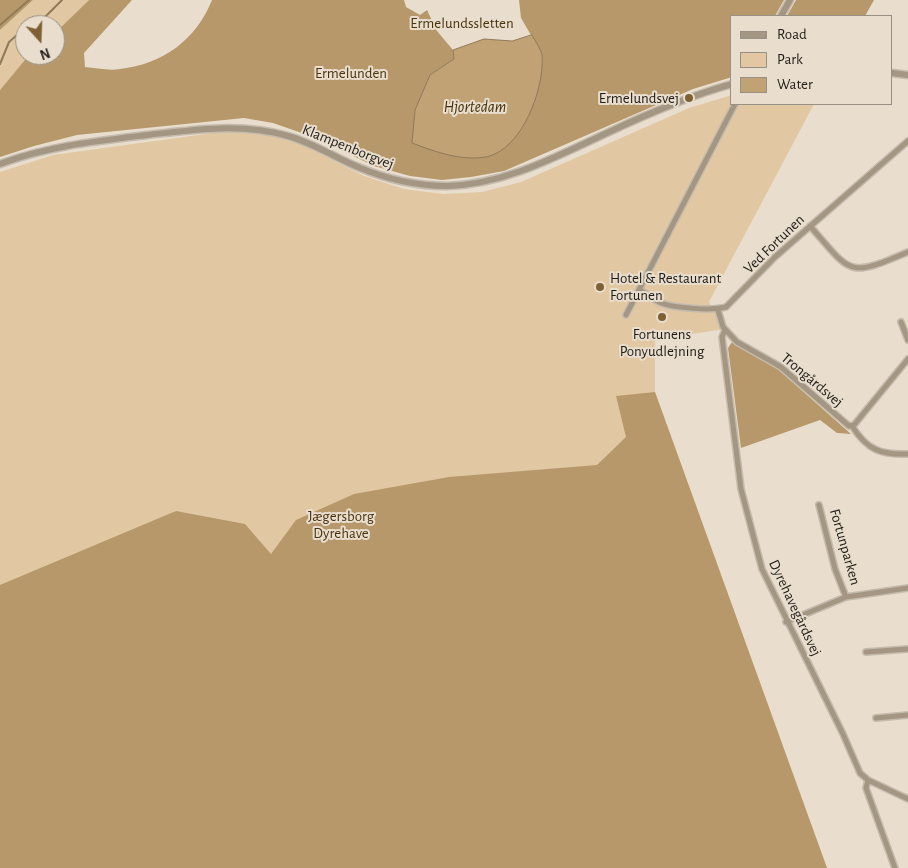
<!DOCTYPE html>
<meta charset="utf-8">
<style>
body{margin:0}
#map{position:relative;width:908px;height:868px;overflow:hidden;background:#e9dece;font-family:"Alegreya Sans",sans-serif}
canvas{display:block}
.legend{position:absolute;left:730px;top:15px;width:162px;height:90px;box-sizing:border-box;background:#e9dece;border:1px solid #989084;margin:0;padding:6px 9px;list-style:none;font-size:15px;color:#1f1b15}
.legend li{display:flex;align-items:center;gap:10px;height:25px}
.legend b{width:25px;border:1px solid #989084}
.north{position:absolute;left:15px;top:15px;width:50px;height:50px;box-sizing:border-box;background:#e9dece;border:1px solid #989084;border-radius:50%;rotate:160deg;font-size:14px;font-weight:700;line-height:20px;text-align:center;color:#1f1b15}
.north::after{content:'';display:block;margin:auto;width:18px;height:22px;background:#7d6033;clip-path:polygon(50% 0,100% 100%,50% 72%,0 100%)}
</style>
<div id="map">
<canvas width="908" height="868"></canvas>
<ul class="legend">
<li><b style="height:6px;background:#a39682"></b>Road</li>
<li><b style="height:14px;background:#e1c8a2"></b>Park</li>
<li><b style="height:14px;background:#c0a274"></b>Water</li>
</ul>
<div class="north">N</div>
</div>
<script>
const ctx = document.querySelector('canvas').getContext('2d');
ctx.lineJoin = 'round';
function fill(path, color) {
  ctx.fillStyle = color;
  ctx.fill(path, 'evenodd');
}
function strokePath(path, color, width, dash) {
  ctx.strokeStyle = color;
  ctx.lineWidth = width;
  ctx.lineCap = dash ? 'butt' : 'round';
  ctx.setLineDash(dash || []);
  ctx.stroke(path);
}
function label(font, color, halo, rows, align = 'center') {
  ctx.font = font + ' "Alegreya Sans",sans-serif';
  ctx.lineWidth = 4;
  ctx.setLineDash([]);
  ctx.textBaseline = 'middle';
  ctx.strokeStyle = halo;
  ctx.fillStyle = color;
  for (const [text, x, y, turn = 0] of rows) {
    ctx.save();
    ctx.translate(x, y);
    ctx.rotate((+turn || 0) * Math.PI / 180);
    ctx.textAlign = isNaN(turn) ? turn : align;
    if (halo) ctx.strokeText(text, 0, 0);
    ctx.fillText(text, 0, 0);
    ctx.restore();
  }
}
const green = new Path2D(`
 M33 0H89L55 33V25H25V55H29L0 90V30Z
 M732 95V104H814L709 302 724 329 655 340V392L827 868H0V172L53 155 220 132 264 133 303 145 364 176 404 189 443 194 482 192 521 182 689 108Z`);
const forest = new Path2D(`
 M0 0H33L0 30Z
 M89 0H132L84 53 85 67C96 68 109 71 120 69 163 64 196 40 212 0H404L406 7 420 15 427 10 437 31 453 50 454 59 430 75 542 54 521 18 519 0H784L775 16H732V77L693 89 504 171 471 177 442 180 410 176 374 166 316 138 273 123 244 118 77 135 34 146 0 157V90L29 55H55V33Z
 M796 0H874L865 16H787Z
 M732 342 772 364 851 434 837 433 820 420 741 448 728 348Z
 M655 392 827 868H0V585L176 511 245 524 271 554 296 520 354 494 449 477 597 465 626 437 616 396Z`);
const water = new Path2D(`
 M532 35C535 41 541 49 542 55 545 88 522 150 486 157 460 161 436 152 412 143L415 110 430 75 454 59 453 50 484 39 512 41Z`);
const stream = new Path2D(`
 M0 25 29 0
 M30 25 45 17 62 0
 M0 64 9 42 25 28`);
const minor = new Path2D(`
 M810 226C852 274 847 278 908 252
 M640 290C647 294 654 300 661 303 675 308 712 311 726 307L775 257 908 141
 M718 310 723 327 737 342 781 367 849 426 854 425 908 359
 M626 315 735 104
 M901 322 908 340
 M725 330 722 337 741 489 762 569 843 734 860 773 868 780 908 799
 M852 426C867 450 881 455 908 454
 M819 505 835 569 846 597
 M786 622 846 597 908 588
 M866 652 908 649
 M876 718 908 715
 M868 780 866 788 895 868`);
const tertiary = new Path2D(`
 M781 16 790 0
 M892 73 908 75
 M0 164C48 146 97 141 147 135 194 130 241 122 288 136 313 143 334 157 358 167 386 179 417 186 448 186 506 184 555 157 607 133 647 114 689 96 732 84`);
const markers = [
 [689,98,5,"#7d6033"],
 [600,287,5,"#7d6033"],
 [662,317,5,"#7d6033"]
];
const parkNames = [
 ["Ermelundssletten",462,23],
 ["Ermelunden",351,73],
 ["Jægersborg",341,516],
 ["Dyrehave",341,533]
];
const poiNames = [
 ["Ermelundsvej",679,98],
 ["Hotel & Restaurant",610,278,"left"],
 ["Fortunen",610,295,"left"],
 ["Fortunens",662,334,"center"],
 ["Ponyudlejning",662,351,"center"]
];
const streetNames = [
 ["Klampenborgvej",348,147,22],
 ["Ved Fortunen",774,244,-44],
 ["Trongårdsvej",812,380,40],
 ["Fortunparken",845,547,74],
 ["Dyrehavegårdsvej",795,608,65]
];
const waterNames = [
 ["Hjortedam",475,107]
];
fill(green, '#e1c8a2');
fill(forest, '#b6986b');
fill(water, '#c0a274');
strokePath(water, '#907a58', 1);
strokePath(stream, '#907a58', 2);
strokePath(minor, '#c5bbad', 8);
strokePath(tertiary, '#c5bbad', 9);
strokePath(minor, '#a39682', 5);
strokePath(tertiary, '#a39682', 6);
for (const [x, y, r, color] of markers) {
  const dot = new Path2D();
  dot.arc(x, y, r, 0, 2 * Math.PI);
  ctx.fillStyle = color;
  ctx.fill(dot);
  strokePath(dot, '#e9dece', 2);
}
label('15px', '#49330e', '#e9dece', parkNames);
label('15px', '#1f1b15', '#e9dece', poiNames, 'right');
label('15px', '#1f1b15', '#e9dece', streetNames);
label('italic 16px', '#452f09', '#e9dece', waterNames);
</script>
